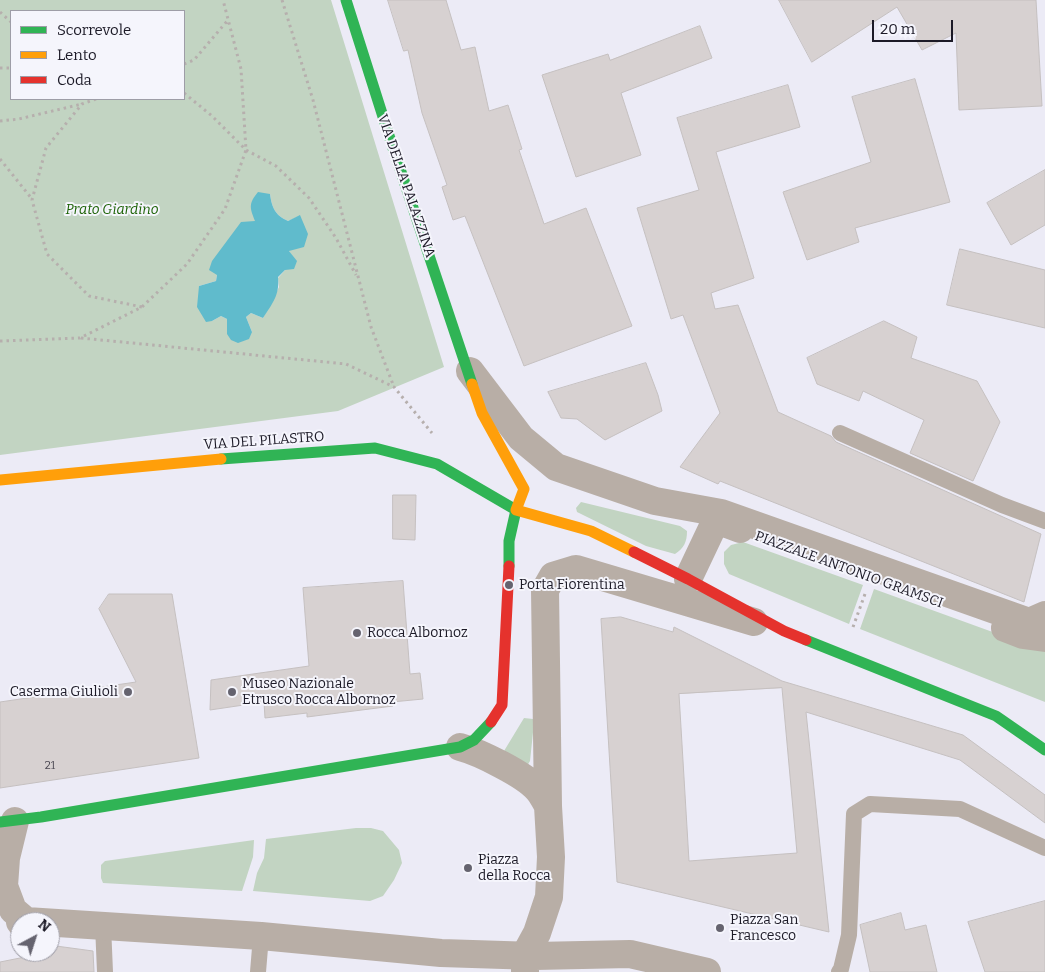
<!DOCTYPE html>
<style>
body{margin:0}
#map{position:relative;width:1045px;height:972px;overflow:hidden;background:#ecebf6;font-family:Bitter,serif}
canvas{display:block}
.legend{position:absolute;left:10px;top:10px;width:175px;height:90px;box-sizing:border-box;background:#f5f5fc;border:1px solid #9e9da7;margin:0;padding:6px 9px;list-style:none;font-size:15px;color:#1c1a27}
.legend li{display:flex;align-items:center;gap:10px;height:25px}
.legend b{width:25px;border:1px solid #9e9da7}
.north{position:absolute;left:10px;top:912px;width:50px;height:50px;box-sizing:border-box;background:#f5f5fc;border:1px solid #9e9da7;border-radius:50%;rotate:40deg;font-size:14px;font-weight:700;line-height:20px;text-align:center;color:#1c1a27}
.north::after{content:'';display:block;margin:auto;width:18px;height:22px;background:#65636f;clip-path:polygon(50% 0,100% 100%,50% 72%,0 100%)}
.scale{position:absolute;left:872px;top:20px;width:81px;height:22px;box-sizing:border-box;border:2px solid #1c1a27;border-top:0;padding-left:6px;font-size:15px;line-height:18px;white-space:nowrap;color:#1c1a27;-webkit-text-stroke:4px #f5f5fc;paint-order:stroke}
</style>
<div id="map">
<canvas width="1045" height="972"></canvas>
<ul class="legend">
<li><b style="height:6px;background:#30b455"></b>Scorrevole</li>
<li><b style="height:6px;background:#ff9f0a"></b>Lento</li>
<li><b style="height:6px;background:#e5322d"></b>Coda</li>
</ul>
<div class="north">N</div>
<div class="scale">20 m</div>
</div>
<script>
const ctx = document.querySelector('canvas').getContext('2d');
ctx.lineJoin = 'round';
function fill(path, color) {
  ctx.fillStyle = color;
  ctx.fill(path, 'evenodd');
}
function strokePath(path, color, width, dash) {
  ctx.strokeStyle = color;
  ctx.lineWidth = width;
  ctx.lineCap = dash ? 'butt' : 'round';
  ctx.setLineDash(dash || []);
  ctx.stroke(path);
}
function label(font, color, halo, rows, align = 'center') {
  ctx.font = font + ' Bitter,serif';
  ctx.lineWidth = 4;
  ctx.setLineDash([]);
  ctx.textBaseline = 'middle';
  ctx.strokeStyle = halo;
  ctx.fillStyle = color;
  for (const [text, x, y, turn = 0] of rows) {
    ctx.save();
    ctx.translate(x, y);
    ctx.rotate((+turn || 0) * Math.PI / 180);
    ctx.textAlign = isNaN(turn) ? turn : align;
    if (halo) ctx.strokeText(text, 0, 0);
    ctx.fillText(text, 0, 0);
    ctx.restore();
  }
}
const green = new Path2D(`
 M0 0H331L444 367 338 411 0 455ZM11 11H184V99H11ZM270 194C272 208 275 215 288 221L300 216 289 251 292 256 285 270 278 278 279 287 263 318 251 313 246 317 252 332 227 334V319L221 316 212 321 199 286 216 281 217 275 255 221Z
 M581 502 680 526 687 531C687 542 684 548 675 554L646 546 577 512 576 508Z
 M743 542 863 585 849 624 729 574 724 564V552L731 545Z
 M874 589 1045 651V702L860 629Z
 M524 718 533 719 534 723 530 761 527 766 504 751Z
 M356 828H371L383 831 399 850 402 863 394 880 383 896 370 901 253 891 257 873 264 858 266 839Z
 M254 840 253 857 242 891 103 883 101 878V865L105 861Z`);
const water = new Path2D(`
 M258 192 270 194C272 208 275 215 288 221L300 215 308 234 304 247 289 251 297 261 294 269 285 270 278 277C280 295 272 304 263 318L251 313 246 317 252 332 249 339 238 343 231 340 227 334V319L221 316 212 321 206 322 197 307 199 286 216 281 217 275 209 270 212 261 241 222 255 221C250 208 248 204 258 192Z`);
const building = new Path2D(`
 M388 0H446L461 50 475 47 489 111 508 105 522 149 519 150 544 224 586 208 632 326 524 366 465 216 453 220 442 187 447 185 422 113 408 50 404 51Z
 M779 0H1036L1042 106 959 110 956 33 922 50 897 7 812 62Z
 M700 26 712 58 621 93 641 155 576 177 542 75 608 54 610 60Z
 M915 79 950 202 855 228 859 242 807 260 783 192 871 162 852 97Z
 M788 85 800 127 716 152 754 278 711 293 715 309 738 305 778 412 831 436 836 442 1041 534 1024 602 720 481 718 484 680 467 720 413 683 315 671 319 637 208 699 190 677 118Z
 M1045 170V225L1011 245 987 203Z
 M960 249 1045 270V328L947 305Z
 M884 321 917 337 911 358 977 381 1000 422 973 481 910 453 924 420 863 391 859 401 817 384 807 358Z
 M646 363 658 395 662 411 605 440 577 419 561 418 548 392Z
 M393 495H416L415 540 393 539Z
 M403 581 410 674 420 673 423 699 392 702 393 706 307 717V713L265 718 264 702 210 710 211 680 309 666 303 588Z
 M109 594H172L199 758 0 788V702L136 682 99 609Z
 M621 617 673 632 674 627 782 681 963 735 1045 795V823L960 760 806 712 829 932 617 882 601 619ZM782 688 797 853 689 861 679 694Z
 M1045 901V972H985L968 922Z
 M901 913 905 930 926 925 937 972H870L860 925Z
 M56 946 93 951 94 972H0V962L50 952 55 950Z`);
const path = new Path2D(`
 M282 0 313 100 371 327 394 387
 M0 12 11 22
 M184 64 194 60 228 20
 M0 68H11
 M184 93 212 116 246 150 276 166 309 198 336 238 356 275
 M96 99 82 104 46 148 32 200 47 254 89 296 142 307
 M0 121 19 119 82 104
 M0 159 32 199
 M81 338 346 364 394 387 432 433
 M0 341 80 338 142 307 187 264 225 209 246 150 241 69 223 0
 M853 627 865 594`);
const lane = new Path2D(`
 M840 433 1002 505 1045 521
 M103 925 105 972
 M258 972 261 936
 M839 972 841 969 849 935 854 814 870 804 960 809 1045 848`);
const street = new Path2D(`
 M470 371 521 438 556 467 655 501 721 513 1029 622 1045 615
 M688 579 716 520 740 529
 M1005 628 1023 635 1045 638
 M460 747C479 752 526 775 538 790 542 794 545 801 548 806
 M15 821 6 858 4 886 13 910 26 921
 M20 922 26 921 261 936 441 953 535 956 630 954 707 972
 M525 971V955L537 933 549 897 551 857 548 806 545 590 553 576 576 569 754 622`);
const fast = new Path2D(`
 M346 0 392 145 472 384
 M221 459 375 448 437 464 516 510 509 541V566
 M806 640 996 716 1045 750
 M0 822 41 817 460 747 474 740 491 722`);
const slow = new Path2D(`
 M472 384 482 413 524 489 516 510 591 531 634 552
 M0 480 221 459`);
const jam = new Path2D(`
 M634 552 688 579 784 631 806 640
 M491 722 502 705 509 566`);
const markers = [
 [509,585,5,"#65636f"],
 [357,633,5,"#65636f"],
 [128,692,5,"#65636f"],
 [232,692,5,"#65636f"],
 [468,868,5,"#65636f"],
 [720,928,5,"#65636f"]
];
const numberNames = [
 ["21",50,766]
];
const streetNames = [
 ["VIA DELLA PALAZZINA",406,186,71],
 ["VIA DEL PILASTRO",264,441,-4],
 ["PIAZZALE ANTONIO GRAMSCI",849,570,20]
];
const parkNames = [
 ["Prato Giardino",112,210]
];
const poiNames = [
 ["Porta Fiorentina",519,585],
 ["Rocca Albornoz",367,633],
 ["Museo Nazionale",242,684],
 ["Etrusco Rocca Albornoz",242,700],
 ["Caserma Giulioli",118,692,"right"],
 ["Piazza",478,860],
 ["della Rocca",478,876],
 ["Piazza San",730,920],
 ["Francesco",730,936]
];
fill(green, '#c2d4c2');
fill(water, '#60bbcc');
fill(building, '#d7d1d1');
strokePath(building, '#c5c0c0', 1);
strokePath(path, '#b6afad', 3, [2.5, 4]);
strokePath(lane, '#b8aea6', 16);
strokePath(street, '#b8aea6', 28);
strokePath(fast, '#30b455', 11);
strokePath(slow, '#ff9f0a', 11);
strokePath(jam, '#e5322d', 11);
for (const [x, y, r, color] of markers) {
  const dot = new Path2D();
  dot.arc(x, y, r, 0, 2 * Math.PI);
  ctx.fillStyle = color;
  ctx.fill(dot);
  strokePath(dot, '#f5f5fc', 2);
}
label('11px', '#4b4852', null, numberNames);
label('14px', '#1c1a27', '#f5f5fc', streetNames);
label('italic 14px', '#1c6306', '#f5f5fc', parkNames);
label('14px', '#1c1a27', '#f5f5fc', poiNames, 'left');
</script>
